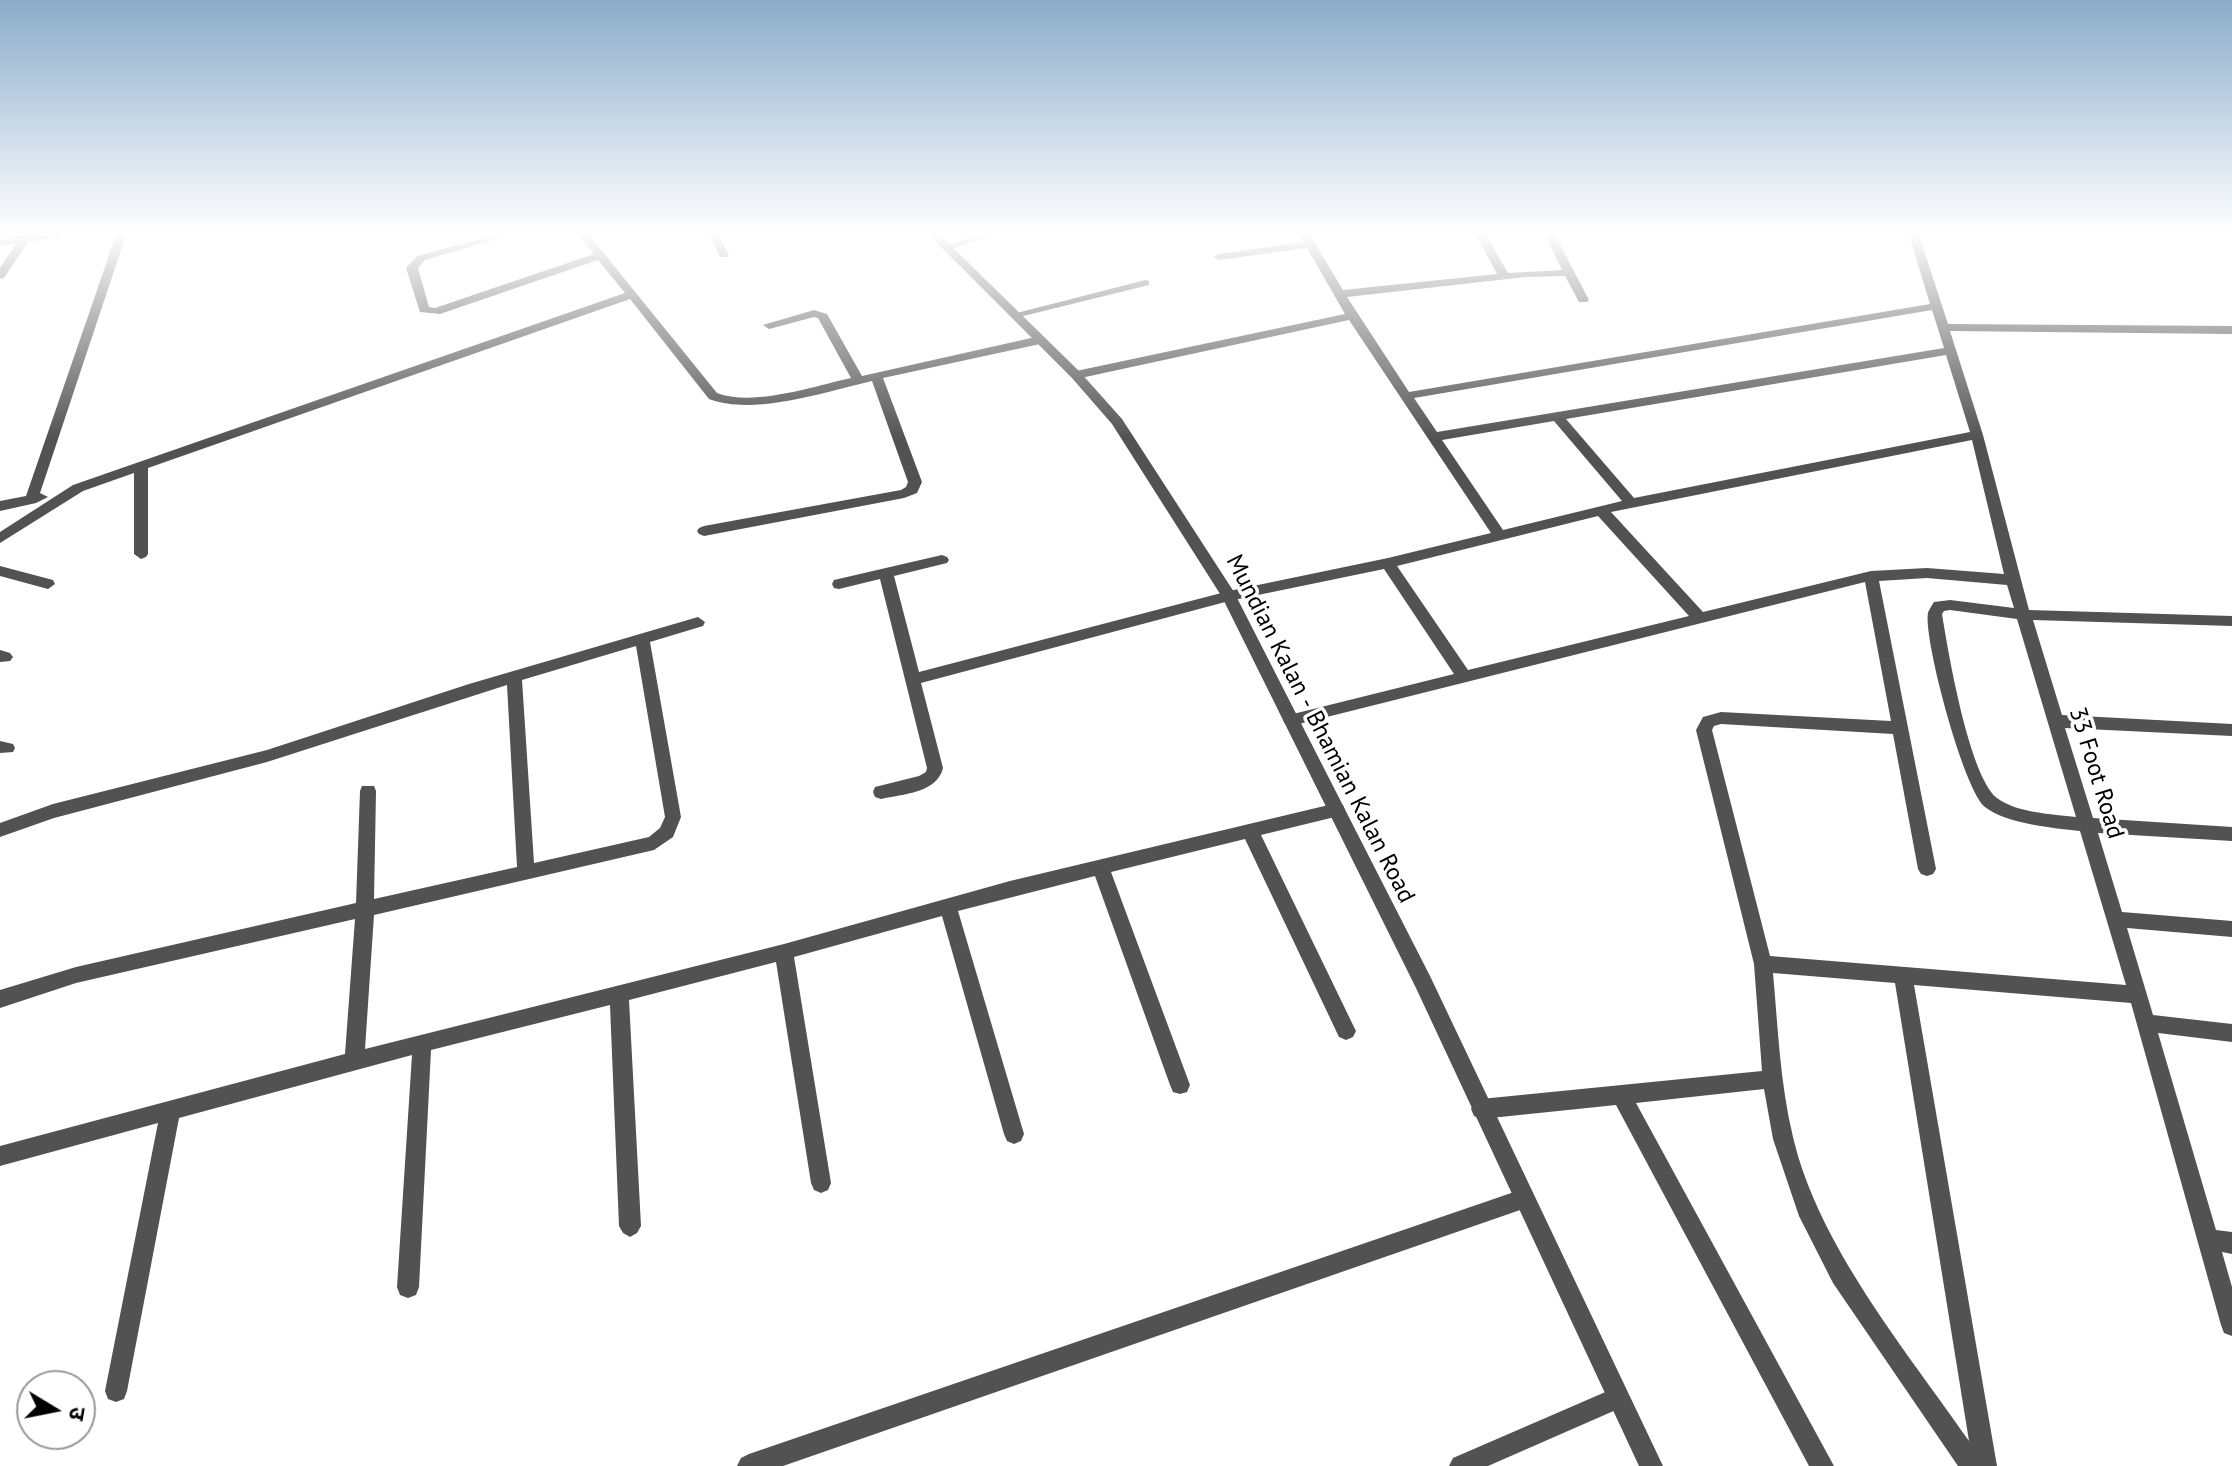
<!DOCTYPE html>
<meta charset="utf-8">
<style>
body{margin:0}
#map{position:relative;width:2232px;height:1466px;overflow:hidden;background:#fff;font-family:"PT Sans","Noto Sans Devanagari",sans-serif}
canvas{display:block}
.north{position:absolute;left:16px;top:1370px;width:80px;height:80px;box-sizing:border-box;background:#fff;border:2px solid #999;border-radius:50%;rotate:100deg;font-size:22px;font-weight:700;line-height:32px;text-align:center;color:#000}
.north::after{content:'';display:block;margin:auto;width:28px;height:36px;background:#000;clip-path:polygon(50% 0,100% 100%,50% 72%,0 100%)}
</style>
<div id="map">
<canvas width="2232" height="1466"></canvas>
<div class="north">उ</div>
</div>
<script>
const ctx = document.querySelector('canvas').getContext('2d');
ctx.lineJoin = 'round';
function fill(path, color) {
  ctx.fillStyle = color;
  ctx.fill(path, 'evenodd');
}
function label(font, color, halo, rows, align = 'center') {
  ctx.font = font + ' "PT Sans",sans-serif';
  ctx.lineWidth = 7;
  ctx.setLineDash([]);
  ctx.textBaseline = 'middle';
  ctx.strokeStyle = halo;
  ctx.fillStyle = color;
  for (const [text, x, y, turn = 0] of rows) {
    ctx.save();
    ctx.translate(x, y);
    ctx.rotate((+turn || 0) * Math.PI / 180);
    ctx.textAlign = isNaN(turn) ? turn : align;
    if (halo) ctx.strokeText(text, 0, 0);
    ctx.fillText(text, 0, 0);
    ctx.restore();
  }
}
const minor = new Path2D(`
 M23 235H63L58 238 28 242 4 278 0 279V268L16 244 0 246V240Z
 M116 235H126L40 493 48 497 36 503 0 511V501L26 496Z
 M494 235H510L425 260 418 268 429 307 435 308 594 254 579 235H589L717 393C753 407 814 386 851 378L818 318 814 317 769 329 763 325 814 310 827 314 862 376 1040 336 1046 340 1040 344 883 378 922 482 917 493 904 498 704 536 699 534 697 531 699 528 704 526 901 490 906 487 908 482 872 381C824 392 755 416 709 399L630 299 148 468V554L146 557 141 559 134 554V473L83 491 0 543V532L73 485 625 293 598 260 440 314 420 312 406 268 417 256Z
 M709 235H719L729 255 728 257H720Z
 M978 235H993L948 250 943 247Z
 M1300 235H1310L1343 290 1497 274 1476 235H1486L1508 273 1562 270 1545 235H1555L1589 300 1587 302H1579L1565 276 1525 277 1347 297 1409 392 1930 304 1909 235H1919L1948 324 2232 326V334L1950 331 1983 435 2029 610 2232 616V626L2033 620 2062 715 2232 724V736L2065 728 2093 818 2232 827V841L2098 833 2122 912 2232 921V937L2127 928 2153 1015 2232 1024V1042L2158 1033 2216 1230 2232 1232V1254L2222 1252 2232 1287V1336L2224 1333 2221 1325 2131 1003 1914 985 1997 1466H1958L1833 1283 1799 1216 1773 1139 1764 1089 1636 1103 1834 1466H1809L1616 1105 1481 1119 1474 1116 1471 1109 1474 1102 1481 1099 1762 1071 1754 964 1696 730 1703 717 1721 712 1891 721 1865 582 1291 726 1285 724 1283 720 1285 716 1454 674 1384 569 1229 601 921 683 943 768C937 793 903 794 881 799L875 797 873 792 875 787 919 776 926 772 927 768 880 579 839 589 834 588 832 584 834 580 942 555 947 557 949 560 947 563 894 576 919 672 1229 591 1388 558 1491 533 1349 320 1076 379 1070 375 1076 371 1345 314 1307 248 1219 260 1213 257 1219 254 1304 242ZM1932 310 1944 348 1437 432 1414 398ZM1946 355 1970 432 1634 498 1566 419ZM1554 421 1622 501 1503 530 1442 440ZM1972 440 2004 574 1927 568 1871 571 1703 612 1611 512ZM1598 516 1689 616 1468 670 1397 566ZM1927 578 2007 585 2014 608 1950 600 1934 602C1933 603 1928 612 1928 613 1923 638 1964 791 1985 807 2006 824 2054 828 2080 831L2126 985 1770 956 1712 730 1714 726 1721 724 1893 734 1918 869 1921 874 1927 876 1933 874 1936 869 1879 581ZM1950 610 2017 619 2076 817C2052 814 2017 813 1997 798 1969 776 1948 651 1942 614L1944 611ZM1773 973 1895 983 1969 1441C1906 1350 1818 1245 1793 1137 1780 1083 1778 1028 1773 973Z
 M1145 280 1149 281V285L1015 318 1009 315Z
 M0 566 53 580 55 584 48 589 0 576Z
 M698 617 705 622 703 626 650 642 681 817 673 837 654 850 374 915 365 1049 784 944 1010 881 1337 803 1343 805 1345 810 1343 815 1261 835 1353 1025 1356 1031 1353 1037 1346 1040 1339 1037 1245 839 1111 872 1190 1085 1187 1092 1180 1094 1173 1092 1170 1085 1095 876 958 911 1024 1134 1021 1141 1014 1144 1007 1141 1004 1134 942 916 794 957 831 1183 828 1190 821 1193 814 1190 811 1183 776 962 629 1000 641 1226 637 1233 630 1237 623 1233 619 1226 610 1005 431 1050 419 1287 416 1295 408 1298 400 1295 397 1287 412 1055 179 1118 127 1391 124 1399 116 1402 108 1399 105 1391 158 1123 0 1166V1146L345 1054 355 919 76 983 0 1008V990L76 967 356 903 360 791 362 786H374L376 791 374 899 517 867 507 685 267 762 54 818 0 837V823L53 804 267 750 469 684ZM636 646 665 817 660 828 649 837 534 863 522 680Z
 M0 650 10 653 13 657 10 661 0 662Z
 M0 741 13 744 15 748 13 752 0 753Z
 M1523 1189 1530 1192 1533 1199 1530 1206 1523 1209 783 1466H737L741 1458 749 1454Z
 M1617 1387 1625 1390 1628 1398 1625 1406 1488 1466H1449L1453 1458Z`);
const tertiary = new Path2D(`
 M929 235H940L1080 372 1122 419 1234 592 1430 976 1663 1466H1639L1416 988 1222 597 1112 424 1072 378Z`);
const streetNames = [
 ["Mundian Kalan - Bhamian Kalan Road",1320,729,63],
 ["33 Foot Road",2096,773,73]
];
fill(minor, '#525252');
fill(tertiary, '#525252');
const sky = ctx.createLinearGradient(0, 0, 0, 440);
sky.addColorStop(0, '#8baccb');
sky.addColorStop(0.53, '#fff');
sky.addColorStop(1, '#ffffff00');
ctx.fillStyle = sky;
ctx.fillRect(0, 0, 2232, 440);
label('24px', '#000', '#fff', streetNames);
</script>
